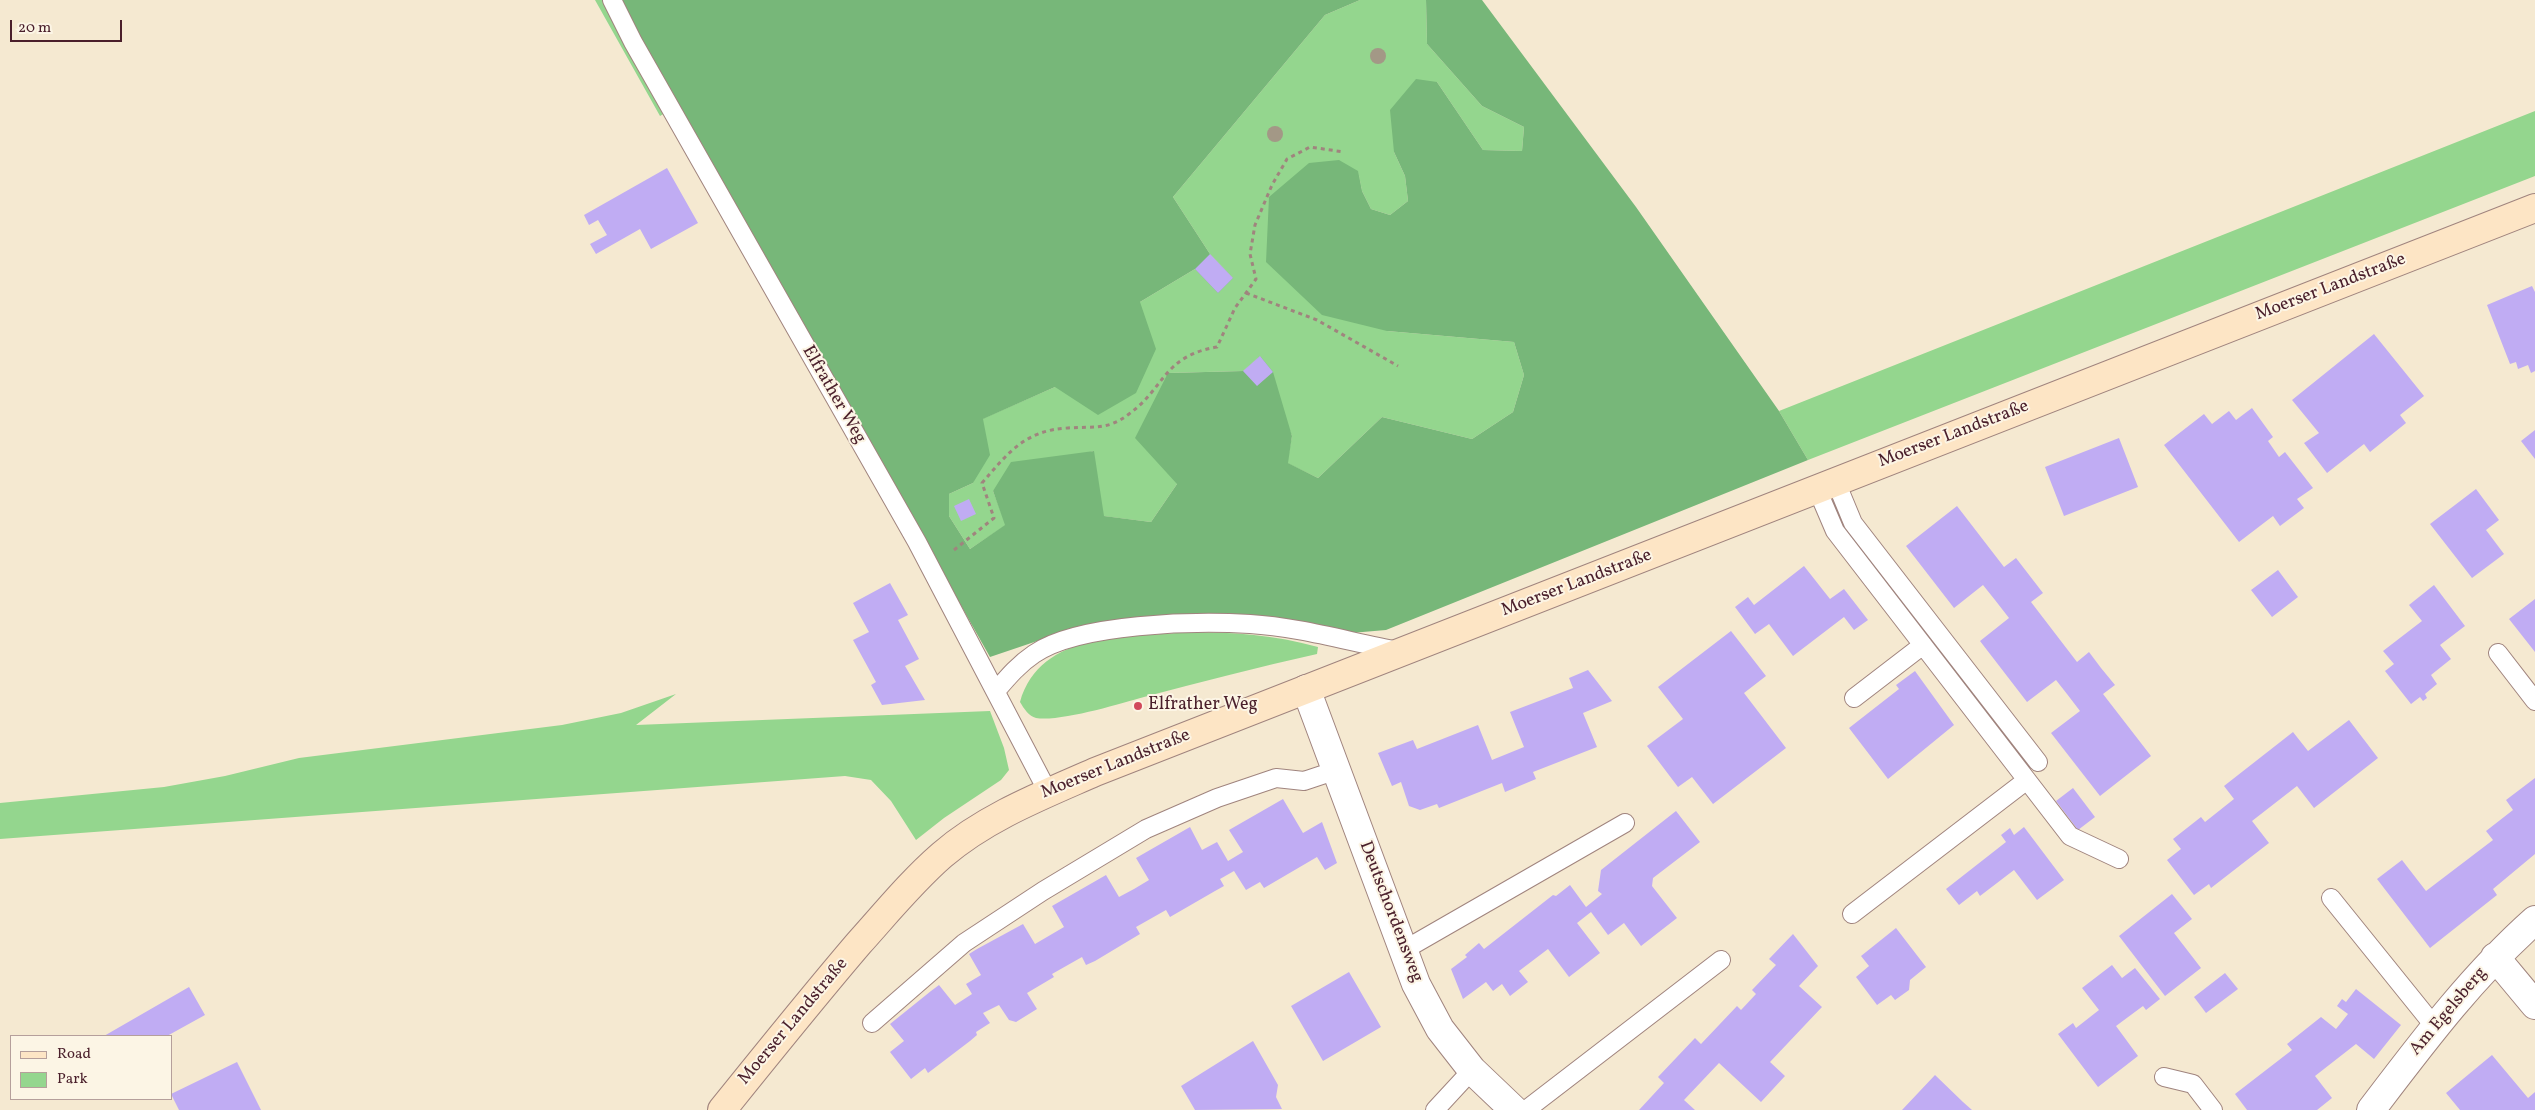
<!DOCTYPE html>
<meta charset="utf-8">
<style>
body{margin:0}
#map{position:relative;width:2535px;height:1110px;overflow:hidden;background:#f5e9d1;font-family:Vollkorn,serif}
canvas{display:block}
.legend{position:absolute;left:10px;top:1035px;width:162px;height:65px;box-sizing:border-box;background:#fcf5e5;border:1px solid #b59f9b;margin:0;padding:6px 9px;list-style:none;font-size:15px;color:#4a1f2b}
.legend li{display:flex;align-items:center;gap:10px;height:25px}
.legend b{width:25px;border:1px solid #b59f9b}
.scale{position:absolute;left:10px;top:20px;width:112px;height:22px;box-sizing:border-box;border:2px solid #4a1f2b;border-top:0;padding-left:6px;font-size:15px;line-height:18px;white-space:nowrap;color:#4a1f2b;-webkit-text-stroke:4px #fcf5e5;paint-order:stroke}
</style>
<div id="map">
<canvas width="2535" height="1110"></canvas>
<ul class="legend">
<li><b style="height:6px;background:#fde5c5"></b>Road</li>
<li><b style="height:14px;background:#94d68e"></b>Park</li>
</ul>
<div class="scale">20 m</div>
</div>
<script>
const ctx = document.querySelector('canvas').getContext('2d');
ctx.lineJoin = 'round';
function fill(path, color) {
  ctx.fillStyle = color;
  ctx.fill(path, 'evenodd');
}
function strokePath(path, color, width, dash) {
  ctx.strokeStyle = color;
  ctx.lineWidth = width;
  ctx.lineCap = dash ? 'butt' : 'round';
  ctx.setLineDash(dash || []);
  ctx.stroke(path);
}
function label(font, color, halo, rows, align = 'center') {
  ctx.font = font + ' Vollkorn,serif';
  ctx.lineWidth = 4;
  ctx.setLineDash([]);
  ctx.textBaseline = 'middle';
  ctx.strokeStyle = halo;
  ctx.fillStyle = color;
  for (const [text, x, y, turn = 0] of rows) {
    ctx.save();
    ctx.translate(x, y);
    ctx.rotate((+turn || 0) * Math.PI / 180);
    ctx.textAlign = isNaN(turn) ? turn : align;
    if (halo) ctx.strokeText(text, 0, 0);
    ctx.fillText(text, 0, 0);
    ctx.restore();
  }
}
const green = new Path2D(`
 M595 0H604L665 113 660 116Z
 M1360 0H1426L1427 44 1482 106 1524 127 1522 151 1483 150 1437 82 1394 152 1405 176 1408 201 1390 215 1371 209 1362 191 1358 171 1387 331 1514 342 1524 375 1513 412 1472 439 1382 417 1318 478 1287 463 1292 436 1260 356 1243 371 1168 373 1177 484 1151 522 1103 516 1093 451 993 491 1006 525 970 549 949 516V494L973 483 982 419 1055 387 1140 302 1195 269 1233 278 1210 254 1173 197 1325 15Z
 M2535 111V176L1808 460 1779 411Z
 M1188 632C1233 632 1275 635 1318 647L1317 654C1259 667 1201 682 1144 697 1119 704 1060 722 1036 718 1029 716 1024 709 1020 702 1041 630 1127 638 1188 632Z
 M676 694 636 725 990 711 1004 748 1009 770 1001 780 944 818 916 840 891 801 871 780 845 776 0 839V803L164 787 225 776 299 758 562 725 621 713Z`);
const forest = new Path2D(`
 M622 0H1360L1325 15 1173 197 1210 254 1233 278 1218 293 1195 269 1140 302 1156 349 1136 393 1098 415 1055 387 983 419 990 455 973 483 949 494V516L970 549 1005 525 993 491 1011 462 1094 451 1104 516 1151 522 1177 484 1135 438 1168 373 1243 371 1260 356 1273 372 1292 436 1288 463 1318 478 1382 417 1472 439 1513 412 1524 375 1514 342 1387 331 1322 315 1266 262 1269 197 1309 163 1339 160 1358 171 1362 191 1371 209 1390 215 1408 201 1405 176 1394 152 1390 110 1416 79 1437 82 1483 150 1522 151 1524 127 1482 106 1427 44 1426 0H1482L1636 207 1779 411 1808 460 1386 630 1351 633 1182 615 1103 622 1058 634 990 657 640 37Z`);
const building = new Path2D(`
 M667 168 698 223 651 249 640 229 596 254 590 244 607 235 598 220 589 225 584 215Z
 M1210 254 1233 278 1218 293 1195 269Z
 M2532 286 2535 292V371L2531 373 2528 365 2518 369 2516 362 2510 364 2487 305Z
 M2374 334 2424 396 2400 415 2406 423 2370 452 2364 444 2327 473 2304 443 2319 433 2292 400Z
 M1260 356 1273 372 1257 386 1243 371Z
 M2252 408 2273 437 2268 441 2279 457 2285 452 2313 488 2297 499 2304 508 2280 526 2273 516 2239 542 2164 445 2204 414 2212 424 2229 411 2236 420Z
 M2535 430V459L2521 441Z
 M2119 438 2138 487 2064 516 2045 467Z
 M2476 489 2499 520 2486 530 2504 554 2472 578 2430 524Z
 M969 499 976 514 961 521 954 506Z
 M1957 506 2004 567 2016 558 2043 593 2031 602 2077 662 2089 652 2101 668 2115 685 2103 694 2151 756 2100 796 2051 733 2080 711 2067 694 2056 680 2027 702 1980 641 2009 618 1995 600 1983 585 1954 608 1906 546Z
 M1804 566 1830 599 1844 589 1868 620 1854 630 1844 617 1793 656 1769 624 1755 634 1735 607 1748 597 1754 605Z
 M2278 570 2298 597 2272 617 2251 590Z
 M890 583 908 615 898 620 919 659 905 666 925 700 882 705 871 685 876 682 853 640 869 632 853 603Z
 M2434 585 2465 626 2440 645 2451 659 2431 675 2437 684 2425 694 2427 698 2423 701 2420 697 2411 704 2385 671 2394 664 2383 651 2422 621 2409 605Z
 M2535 599V652L2509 619Z
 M1731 631 1766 676 1744 693 1786 748 1713 804 1692 777 1678 787 1647 746 1683 719 1658 687Z
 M1588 670 1612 701 1583 713 1597 747 1533 772 1536 779 1505 792 1502 783 1439 808 1437 804 1420 810 1409 806 1401 782 1392 786 1378 753 1413 740 1417 749 1478 725 1492 760 1524 747 1510 712 1573 688 1569 678Z
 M1915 671 1954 725 1888 779 1849 728 1899 689 1896 685Z
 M2349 720 2378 758 2314 808 2297 786 2252 821 2269 843 2211 888 2209 884 2194 895 2167 860 2181 849 2173 839 2201 817 2205 822 2234 799 2224 786 2293 732 2308 751Z
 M2535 778V854L2493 889 2497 895 2430 948 2377 879 2402 860 2426 891 2493 840 2486 831 2513 810 2506 800Z
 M2073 788 2095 817 2078 830 2056 801Z
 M1283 799 1303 833 1322 822 1337 863 1325 870 1317 857 1264 888 1260 882 1246 890 1234 871 1220 879 1224 886 1215 891 1170 917 1166 910 1136 927 1140 934 1095 961 1086 965 1082 957 1052 974 1054 977 1027 993 1037 1009 1016 1022 1009 1020 999 1005 983 1013 990 1023 976 1032 977 1035 970 1041 928 1073 925 1068 911 1079 890 1052 904 1041 890 1024 931 991 939 985 955 1005 972 994 966 984 981 975 969 954 977 949 1023 924 1035 944 1064 927 1052 906 1106 875 1119 897 1134 889 1149 880 1136 858 1190 827 1202 850 1217 842 1228 861 1243 852 1229 830Z
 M1676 811 1700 842 1653 878 1652 886 1677 918 1641 946 1624 923 1608 935 1591 912 1577 923 1600 953 1569 977 1548 949 1519 971 1528 982 1510 996 1502 984 1493 991 1486 982 1463 999 1451 969 1467 957 1465 955 1479 943 1484 949 1553 895 1556 896 1570 885 1586 907 1602 894 1598 891 1601 870Z
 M2024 827 2064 880 2037 900 2014 870 1980 896 1977 891 1959 905 1946 889 2006 842 2001 835 2010 828 2014 835Z
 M2172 894 2192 919 2174 933 2201 968 2165 996 2119 936Z
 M1896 928 1926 967 1910 980 1909 990 1895 1000 1891 995 1877 1005 1856 977 1869 966 1861 956Z
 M1793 934 1818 966 1799 986 1822 1007 1770 1062 1785 1076 1761 1102 1719 1063 1684 1100 1695 1110H1639L1664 1083 1658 1077 1695 1038 1701 1044 1737 1006 1741 1010 1756 994 1752 990 1776 965 1769 959Z
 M2112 965 2122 978 2135 968 2160 999 2146 1010 2143 1006 2116 1026 2138 1056 2098 1087 2058 1034 2073 1023 2076 1028 2099 1010 2082 988Z
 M1349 972 1381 1027 1323 1061 1291 1006Z
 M2225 973 2238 989 2206 1013 2194 997Z
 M189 987 205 1015 167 1036H104Z
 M2356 989 2401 1025 2374 1059 2356 1044 2315 1076 2332 1098 2317 1110H2247L2235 1094 2292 1050 2287 1044 2321 1017 2336 1029 2348 1014 2337 1006 2342 999 2346 1002Z
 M1253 1041 1278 1085 1276 1097 1282 1109 1195 1110 1181 1086Z
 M2492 1055 2528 1098 2535 1092V1110H2460L2446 1093Z
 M237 1062 261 1110H179L171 1094Z
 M1935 1075 1963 1102 1972 1110H1902Z`);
const path = new Path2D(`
 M1246 293 1317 320 1398 366
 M954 550 994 518 982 483C1008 453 1025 430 1068 428 1093 426 1107 431 1129 414 1165 388 1163 356 1217 347L1235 308 1256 279 1250 254 1255 225 1272 185 1287 159 1310 147 1344 152`);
const lane = new Path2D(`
 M612 0 633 42 917 542 1048 792
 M1836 482 1853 523 2038 762
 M1817 489 1835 531 2070 836 2119 859
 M2498 653 2535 701
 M996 691C1008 677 1019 664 1034 654 1079 623 1195 621 1250 624 1299 627 1350 642 1399 651
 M1854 698 1923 645
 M2331 898 2435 1027
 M1852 914 2027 780
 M1404 950 1625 823
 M872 1023 964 943 1043 891 1146 829 1217 798 1276 778 1304 781 1337 770
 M2164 1077 2193 1084 2213 1110
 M1435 1110 1472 1070
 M1526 1110 1721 960`);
const street = new Path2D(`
 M1306 689 1416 984 1440 1029 1472 1070 1514 1110
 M2495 957 2535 1005
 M2371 1110C2422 1043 2472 976 2535 920`);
const secondary = new Path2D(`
 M722 1110C767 1054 812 998 859 943 886 913 912 881 942 855 986 817 1043 795 1095 772L2535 208`);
const trees = [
 [1378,56],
 [1275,134]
];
const markers = [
 [1138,706,5,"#d1495b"]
];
const streetNames = [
 ["Moerser Landstraße",2331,288,-21],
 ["Elfrather Weg",833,395,60],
 ["Moerser Landstraße",1954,435,-21],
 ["Moerser Landstraße",1577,584,-21],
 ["Moerser Landstraße",1116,765,-22],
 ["Deutschordensweg",1390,912,69],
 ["Am Egelsberg",2449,1012,-50],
 ["Moerser Landstraße",794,1022,-50]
];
const poiNames = [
 ["Elfrather Weg",1148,706]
];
fill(green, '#94d68e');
fill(forest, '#77b779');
fill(building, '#c0acf3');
strokePath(lane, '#a0847e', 20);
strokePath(street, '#a0847e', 30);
strokePath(secondary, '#a0847e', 30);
strokePath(path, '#a0847e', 3, [4, 4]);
strokePath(lane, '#fff', 18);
strokePath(street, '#fff', 28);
strokePath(secondary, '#fde5c5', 28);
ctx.fillStyle = '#a39886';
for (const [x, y] of trees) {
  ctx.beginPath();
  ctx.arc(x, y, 8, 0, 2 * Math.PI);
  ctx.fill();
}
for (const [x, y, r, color] of markers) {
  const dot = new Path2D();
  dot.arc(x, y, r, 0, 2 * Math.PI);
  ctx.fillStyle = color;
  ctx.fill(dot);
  strokePath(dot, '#fcf5e5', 2);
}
label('18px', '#4a1f2b', '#fcf5e5', streetNames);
label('18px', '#4a1f2b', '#fcf5e5', poiNames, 'left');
</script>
